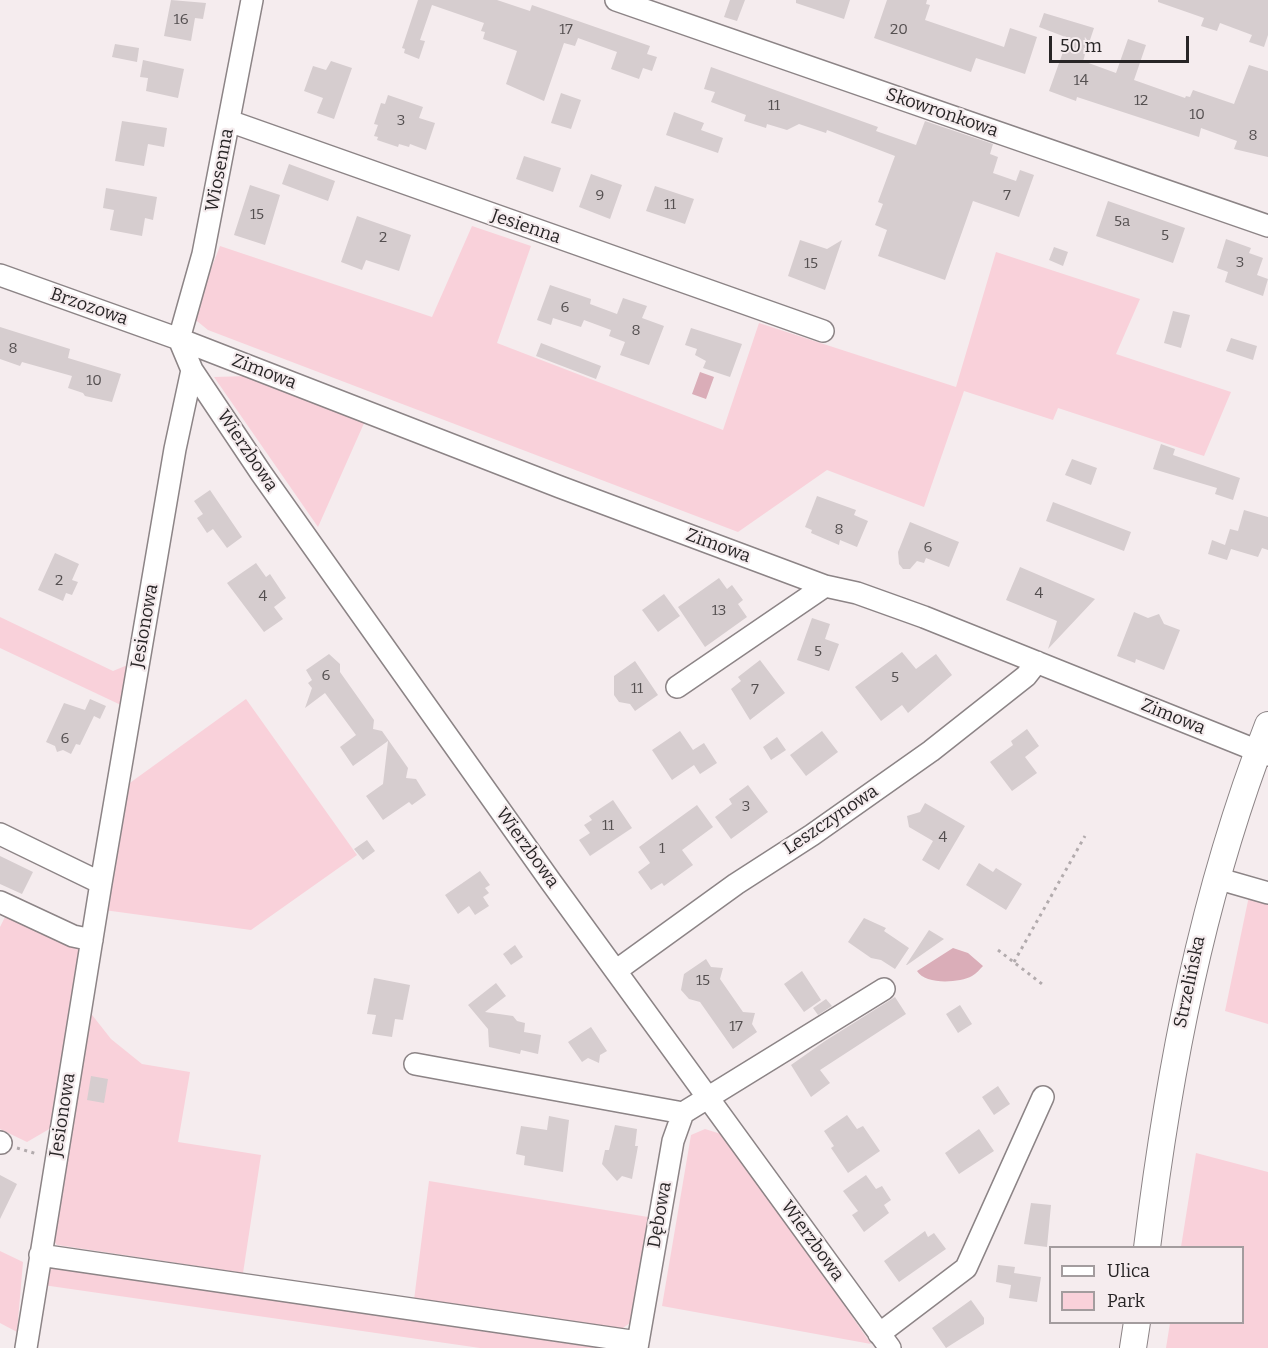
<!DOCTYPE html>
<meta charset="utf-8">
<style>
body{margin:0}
#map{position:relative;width:1268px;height:1348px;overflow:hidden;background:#f5ecee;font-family:Bitter,serif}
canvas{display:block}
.legend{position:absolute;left:1049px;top:1246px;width:195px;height:78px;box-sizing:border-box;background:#f5ecee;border:2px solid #a39c9e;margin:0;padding:8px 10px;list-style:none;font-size:18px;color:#282526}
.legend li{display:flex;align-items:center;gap:12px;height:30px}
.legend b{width:30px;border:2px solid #a39c9e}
.scale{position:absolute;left:1049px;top:36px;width:140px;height:27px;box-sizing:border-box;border:3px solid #282526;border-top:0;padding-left:8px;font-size:18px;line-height:21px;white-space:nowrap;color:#282526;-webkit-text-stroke:4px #f5ecee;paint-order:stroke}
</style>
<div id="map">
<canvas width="1268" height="1348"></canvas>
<ul class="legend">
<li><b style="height:8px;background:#fff"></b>Ulica</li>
<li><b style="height:16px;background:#f9d1da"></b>Park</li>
</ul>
<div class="scale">50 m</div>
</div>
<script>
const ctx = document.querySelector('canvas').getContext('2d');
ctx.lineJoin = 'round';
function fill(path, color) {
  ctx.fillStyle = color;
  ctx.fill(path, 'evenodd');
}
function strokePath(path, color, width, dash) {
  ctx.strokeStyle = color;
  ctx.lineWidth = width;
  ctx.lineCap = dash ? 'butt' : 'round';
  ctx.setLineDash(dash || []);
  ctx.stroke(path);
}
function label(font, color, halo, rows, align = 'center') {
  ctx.font = font + ' Bitter,serif';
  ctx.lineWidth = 4.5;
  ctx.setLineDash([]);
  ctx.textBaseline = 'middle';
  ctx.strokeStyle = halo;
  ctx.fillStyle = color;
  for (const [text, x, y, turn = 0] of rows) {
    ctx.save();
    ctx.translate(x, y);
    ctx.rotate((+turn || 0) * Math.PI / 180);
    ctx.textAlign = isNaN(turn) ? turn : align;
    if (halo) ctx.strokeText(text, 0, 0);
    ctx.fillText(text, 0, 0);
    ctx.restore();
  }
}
const green = new Path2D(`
 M472 226 531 246 497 343 723 430 759 323 956 387 996 252 1140 299 1116 354 1231 392 1204 456 1058 408 1053 420 964 391 924 507 827 470 738 532 208 330 192 317 220 246 432 317Z
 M249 376 365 421 318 527 214 377Z
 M0 617 113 671 130 664 123 706 0 648Z
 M246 699 357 855 251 930 104 910 127 785Z
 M1249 896 1268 901V1024L1225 1011Z
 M7 913 82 947 51 1128 27 1142 0 1129V927Z
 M89 1011 111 1039 142 1064 190 1072 178 1142 261 1155 243 1273 57 1245 50 1237Z
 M705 1129 721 1134 741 1155 871 1344 662 1306 691 1135Z
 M1196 1153 1268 1172V1348H1166L1170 1323 1242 1322V1248L1181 1247Z
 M429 1181 648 1217 630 1323 620 1330 414 1300Z
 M0 1251 23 1262 17 1332 0 1323Z
 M55 1267 598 1348H480L43 1285 45 1273Z`);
const water = new Path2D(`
 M700 372 714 377 706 399 692 394Z
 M953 948 968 953 983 966C980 969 976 974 972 976 959 983 925 985 917 971Z`);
const building = new Path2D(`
 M171 0 206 3 203 19 195 18 191 41 164 36Z
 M418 0H497L530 11 532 5 650 46 647 54 657 57 652 71 643 68 639 79 611 69 617 52 578 38 575 46 564 43 544 101 506 84 517 51 483 39 485 32 481 31 484 23 432 5 420 40 425 41 419 59 404 53 405 49 402 48Z
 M730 0H745L737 21 724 17Z
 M796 0H850L844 19 796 3Z
 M887 0H927L926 4 930 5 925 20 1004 47 1010 28 1037 37 1025 74 976 58 971 72 874 38Z
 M1158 0H1268V35L1264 47 1249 42 1252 35 1220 23 1217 31 1201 26 1204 18 1158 2Z
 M1044 13 1094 28 1083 61 1116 73 1128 39 1146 45 1134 80 1185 98 1186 96 1190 97 1193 90 1234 104 1249 65 1268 71V157L1234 149 1237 141 1201 128 1199 137 1077 97 1076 101 1049 91 1068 38 1039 27Z
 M115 44 139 48 137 62 112 57Z
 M143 60 184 69 178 98 146 91 148 78 140 77Z
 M331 61 352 68 334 119 317 113 323 98 304 91 313 66 326 70Z
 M711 67 878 127 876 131 916 145 925 121 993 144 990 154 998 157 993 173 1016 181 1020 170 1034 175 1019 217 973 201 945 280 878 256 887 230 875 225 883 204 878 202 895 156 827 130 826 133 799 124 787 130 767 124 766 128 744 121 746 115 711 102 715 92 704 89Z
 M561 93 581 100 571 129 551 123Z
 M388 95 423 107 419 118 435 123 426 150 410 144 409 147 399 144 398 147 377 140 378 137 374 136 378 125 374 124 381 103 385 104Z
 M674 112 704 123 701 130 723 138 718 153 666 135Z
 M122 121 167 128 164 147 148 144 144 166 115 161Z
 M524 156 561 168 553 192 516 179Z
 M289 164 335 181 328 201 282 184Z
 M591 174 622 185 610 219 579 207Z
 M250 185 280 195 265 245 234 235Z
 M655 186 694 199 685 224 646 211Z
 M106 188 157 197 153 220 145 218 142 236 110 230 114 210 103 208Z
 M1108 201 1185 228 1173 263 1096 236Z
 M357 216 411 235 399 271 366 260 362 270 341 262Z
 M1226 239 1251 248 1249 253 1263 258 1257 275 1268 279 1263 296 1225 282 1228 272 1217 268Z
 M800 240 827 249 842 240 825 290 788 276Z
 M1054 247 1068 252 1063 266 1049 260Z
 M550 285 591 299 590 304 617 314 623 298 647 306 642 318 664 326 649 365 620 355 625 342 609 336 611 330 584 320 581 327 553 318 551 325 537 320Z
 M1173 311 1190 315 1181 348 1164 343Z
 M0 327 70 349 68 358 121 374 112 402 85 396 83 393 68 388 72 376 22 362 20 366 0 359Z
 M691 328 742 344 730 377 703 368 706 361 695 355 697 349 685 345Z
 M1231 338 1257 346 1253 360 1226 351Z
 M541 343 601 366 596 379 536 356Z
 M1161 444 1175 449 1173 455 1240 478 1233 500 1215 494 1217 488 1153 469Z
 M1072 459 1097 468 1091 485 1065 475Z
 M210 490 242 537 227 548 213 529 207 533 197 518 203 514 194 501Z
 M817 496 856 510 854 515 868 521 857 547 840 540 839 545 811 533 812 530 805 527Z
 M1053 502 1131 532 1124 551 1046 521Z
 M1244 510 1268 517V550L1262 548 1258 557 1231 549 1227 560 1208 554 1212 540 1225 545 1230 529 1238 531Z
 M910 522 959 542 949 567 926 558 924 563 917 561 910 569H903L899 564 898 552Z
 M55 553 79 564 72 580 78 582 72 595 66 593 63 601 38 590Z
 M256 563 266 577 270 574 286 598 274 607 283 619 264 632 227 583Z
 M1020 567 1095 599 1048 649 1057 621 1006 600Z
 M719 578 727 589 732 585 743 600 738 604 747 617 705 647 678 607Z
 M664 594 680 616 658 632 642 610Z
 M1134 612 1148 618 1159 614 1164 624 1180 630 1164 670 1136 659 1135 663 1117 656Z
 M812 618 830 624 825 639 839 644 829 671 797 660Z
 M902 652 916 669 936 654 952 675 908 713 902 705 881 721 855 687Z
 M329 654 340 664V672L374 720 373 729 382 731 408 768 406 778 416 779 426 795 412 805 409 802 383 820 366 796 383 784 388 741 353 766 340 747 356 735 325 693 305 708 312 688 308 683 312 680 306 670Z
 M760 660 785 693 750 720 731 689 741 681 738 677Z
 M635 661 658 695 635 711 630 704 619 702 614 695V676Z
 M90 699 106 706 100 719 94 716 80 745 76 744 71 754 63 750 57 752 55 746 46 742 64 703 85 710Z
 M1027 729 1039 746 1025 757 1037 773 1012 791 990 762 1013 745 1011 741Z
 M680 731 693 750 704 743 717 763 700 774 694 765 672 780 652 750Z
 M822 731 838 752 806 776 790 755Z
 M777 737 786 750 771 760 763 747Z
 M748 785 768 812 731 839 715 817 732 804 729 799Z
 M613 800 632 828 590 856 579 840 590 833 584 825 592 820 589 816Z
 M925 803 965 826 939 870 922 860 933 841 909 827 907 816 920 812Z
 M697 805 713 827 682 850 693 865 664 886 662 883 651 890 638 872 650 863 639 847Z
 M367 840 375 851 363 860 354 849Z
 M0 856 33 872 22 894 0 884Z
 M979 863 993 872 996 868 1022 884 1006 910 966 885Z
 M480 871 490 885 485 888 489 893 483 897 489 906 475 915 469 906 458 914 445 895Z
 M864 918 886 928 884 931 909 948 895 969 881 960 871 958 848 942Z
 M929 930 944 939 907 965H906Z
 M515 945 523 957 511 965 503 954Z
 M706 959 711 967 723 968 720 979 743 1012 755 1013 752 1024 757 1032 733 1049 700 1002 689 999 681 990 684 974Z
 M802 971 821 1000 804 1012 784 984Z
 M374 978 410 985 403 1020 395 1019 392 1037 372 1034 376 1015 367 1014Z
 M496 983 506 996 485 1012 513 1016 517 1021 525 1023 524 1032 541 1035 538 1054 521 1050 520 1054 489 1047 488 1029 468 1005Z
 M895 997 906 1014 820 1070 830 1083 811 1097 791 1065 825 1041Z
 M826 999 832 1006 818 1015 813 1008Z
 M960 1005 972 1024 958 1033 946 1014Z
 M591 1027 607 1051 600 1055 599 1063 588 1058 582 1062 568 1042Z
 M91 1076 108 1079 104 1103 87 1100Z
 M998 1086 1010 1104 994 1115 982 1097Z
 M847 1115 857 1129 863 1126 880 1151 848 1173 831 1148 834 1146 824 1131Z
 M549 1116 569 1120 563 1172 524 1165 525 1156 516 1154 521 1126 547 1130Z
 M615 1125 637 1129 635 1146H638L632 1179 622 1176 617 1181 602 1164 605 1150H609Z
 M979 1129 994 1151 959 1174 945 1153Z
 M0 1175 17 1184 0 1219Z
 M866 1175 876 1189 882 1186 891 1200 884 1205 889 1213 864 1232 852 1215 858 1211 843 1191Z
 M1031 1203 1051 1205 1047 1247 1024 1244Z
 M925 1231 928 1237 934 1233 946 1249 899 1282 884 1261Z
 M998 1265 1015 1267 1014 1273 1041 1277 1037 1302 1009 1298 1011 1285 996 1282Z
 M971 1300 984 1318V1324L946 1348 932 1328Z`);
const path = new Path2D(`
 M998 950 1042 984
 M1014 962 1085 836
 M17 1148 37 1154`);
const minor = new Path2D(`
 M616 0 1268 226
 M229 121 823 331
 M0 275 179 339 560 487 825 586 857 593 924 617 1268 755
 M179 339 192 370 261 473 551 882 890 1348
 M179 339 203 254 252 0
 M677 687 825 586
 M0 834 101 883
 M1216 878 1268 893
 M0 902 73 936 92 940
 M617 970 736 884 812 835 931 751 1026 676 1037 662
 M415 1064 683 1113
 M0 1142 1 1143
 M40 1255 638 1342
 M879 1334 966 1268 1043 1097
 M26 1348 101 883 175 449 192 370
 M637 1348 673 1141 683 1113 884 989`);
const major = new Path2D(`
 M1147 1248C1169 1069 1202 894 1268 725
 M1133 1348 1137 1322`);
const numberNames = [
 ["16",181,20],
 ["17",566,30],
 ["20",899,30],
 ["14",1081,81],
 ["12",1141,101],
 ["11",774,106],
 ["10",1197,115],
 ["3",401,121],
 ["8",1253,136],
 ["9",600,196],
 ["7",1007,196],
 ["11",670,205],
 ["15",257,215],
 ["5a",1122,222],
 ["5",1165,236],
 ["2",383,238],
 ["3",1240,263],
 ["15",811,264],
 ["6",565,308],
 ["8",636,331],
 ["8",13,349],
 ["10",94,381],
 ["8",839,530],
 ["6",928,548],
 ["2",59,581],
 ["4",1039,594],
 ["4",263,597],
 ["13",719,611],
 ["5",818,652],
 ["6",326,676],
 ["5",895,678],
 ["11",637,689],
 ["7",755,690],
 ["6",65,739],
 ["3",746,807],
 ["11",608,826],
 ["4",943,838],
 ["1",662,849],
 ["15",703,981],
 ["17",736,1027]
];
const streetNames = [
 ["Skowronkowa",942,113,19],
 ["Wiosenna",220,170,-79],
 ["Jesienna",526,227,19],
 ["Brzozowa",89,307,19],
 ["Zimowa",264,372,21],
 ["Wierzbowa",247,451,56],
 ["Zimowa",718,546,20],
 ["Jesionowa",145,626,-80],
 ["Zimowa",1173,717,22],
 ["Leszczynowa",831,820,-34],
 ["Wierzbowa",527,848,54],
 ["Strzelińska",1190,982,-78],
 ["Jesionowa",63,1115,-81],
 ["Dębowa",660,1215,-80],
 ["Wierzbowa",812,1241,54]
];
fill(green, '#f9d1da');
fill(water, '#daadb8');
fill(building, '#d6cdcf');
strokePath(minor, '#8c8486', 24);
strokePath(major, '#8c8486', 28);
strokePath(path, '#b2abad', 3, [3, 4.5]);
strokePath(minor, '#fff', 21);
strokePath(major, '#fff', 26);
label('15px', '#544f50', null, numberNames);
label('18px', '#282526', '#f5ecee', streetNames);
</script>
